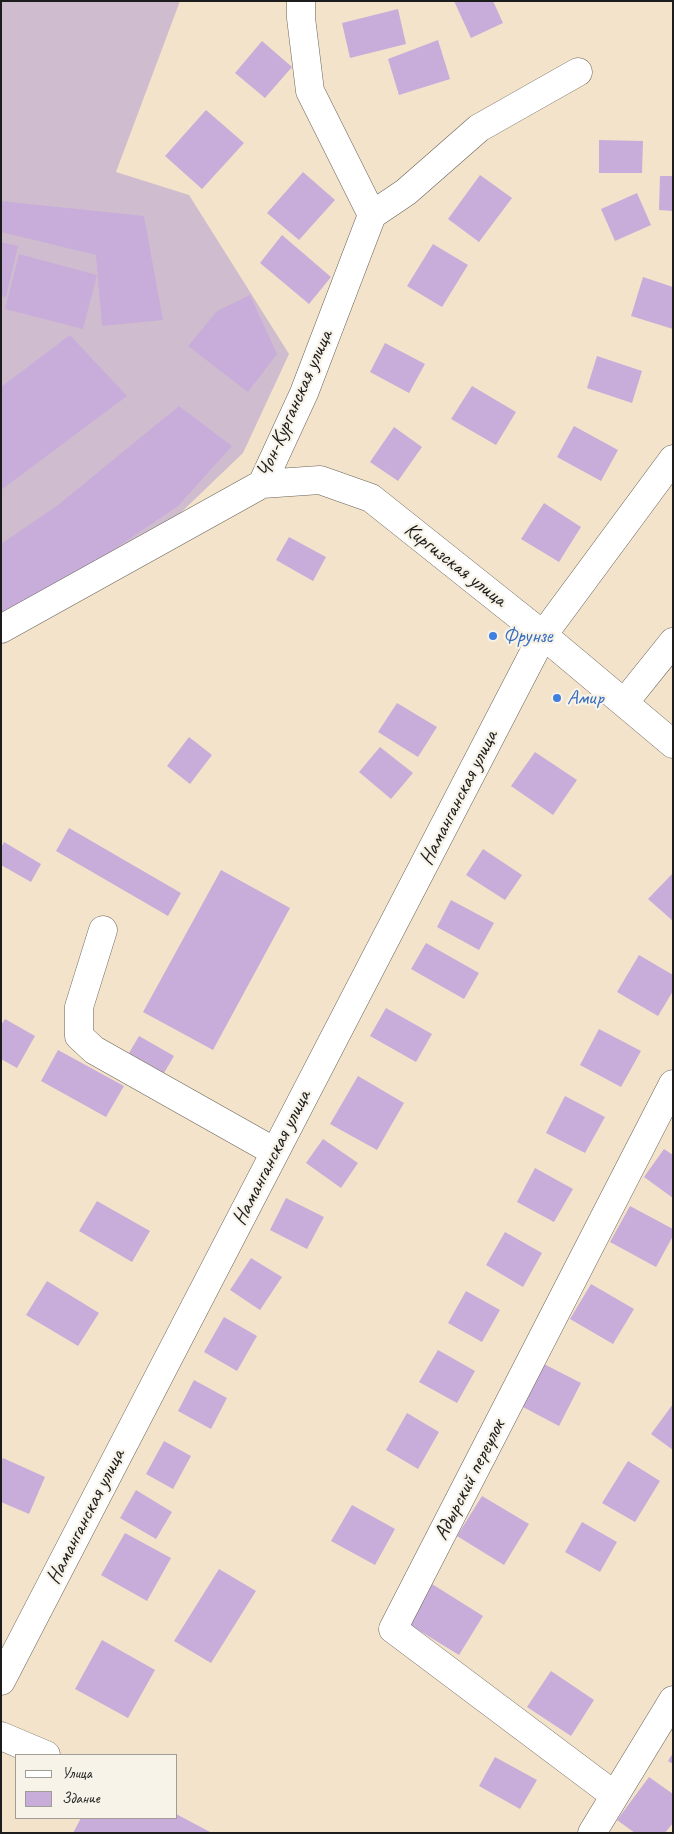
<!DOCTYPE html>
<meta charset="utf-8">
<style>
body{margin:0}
#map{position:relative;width:674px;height:1834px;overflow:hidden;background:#f3e3ca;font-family:Caveat,sans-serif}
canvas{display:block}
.frame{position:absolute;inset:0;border:2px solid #1c1c1c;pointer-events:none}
.legend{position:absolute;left:15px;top:1754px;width:162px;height:65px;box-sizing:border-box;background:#f7f3e8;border:1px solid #9f9d96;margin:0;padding:6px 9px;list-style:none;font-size:15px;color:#1c1c1c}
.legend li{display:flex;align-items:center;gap:10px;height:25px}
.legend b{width:25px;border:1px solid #9f9d96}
</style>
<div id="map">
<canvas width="674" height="1834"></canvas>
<div class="frame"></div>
<ul class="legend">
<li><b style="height:6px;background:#fff"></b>Улица</li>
<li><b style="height:14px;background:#c8adda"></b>Здание</li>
</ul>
</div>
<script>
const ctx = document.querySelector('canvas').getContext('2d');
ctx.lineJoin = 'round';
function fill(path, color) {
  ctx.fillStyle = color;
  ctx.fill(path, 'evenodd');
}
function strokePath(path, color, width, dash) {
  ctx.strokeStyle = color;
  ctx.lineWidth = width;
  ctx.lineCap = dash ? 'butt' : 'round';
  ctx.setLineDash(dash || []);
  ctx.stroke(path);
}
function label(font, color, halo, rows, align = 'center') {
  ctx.font = font + ' Caveat,sans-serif';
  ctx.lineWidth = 4.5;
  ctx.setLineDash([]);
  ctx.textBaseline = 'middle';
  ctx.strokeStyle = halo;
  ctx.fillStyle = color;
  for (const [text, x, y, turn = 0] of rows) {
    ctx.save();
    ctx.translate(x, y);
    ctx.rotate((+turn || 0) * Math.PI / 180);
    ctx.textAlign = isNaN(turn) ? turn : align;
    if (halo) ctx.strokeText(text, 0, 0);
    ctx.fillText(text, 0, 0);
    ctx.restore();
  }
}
const industrial = new Path2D(`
 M1 1H180L116 172 189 195 289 354 243 453 172 521 1 617Z`);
const building = new Path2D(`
 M454 1H493L503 23 471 38Z
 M398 9 406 44 350 58 342 23Z
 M438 40 450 79 399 95 388 59Z
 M262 41 292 67 265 98 235 73Z
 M206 110 244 143 202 189 165 156Z
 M599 140 643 141 642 173H599Z
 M303 172 335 200 299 240 267 213Z
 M480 175 512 198 479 242 448 219Z
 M660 176H673V211L659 210Z
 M637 193 651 225 615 241 601 209Z
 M1 201 144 216 163 320 102 326 96 255 1 232Z
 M282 235 331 277 309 304 260 263Z
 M1 242 18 246 6 297 1 296Z
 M433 244 468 265 442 307 407 286Z
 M19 254 97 275 83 329 5 309Z
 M643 277 673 287V329L631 316Z
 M250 295 277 354 248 392 188 346 217 311Z
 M70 335 127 396 1 490V387Z
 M385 343 425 364 409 393 370 372Z
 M597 356 642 371 632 403 587 388Z
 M472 386 516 412 496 445 451 419Z
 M179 406 232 446 178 506 103 557 1 613V544L58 505Z
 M574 426 618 450 601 481 557 457Z
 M394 427 422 447 398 481 370 462Z
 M544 503 581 527 559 562 521 539Z
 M289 537 326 557 313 581 276 560Z
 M397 703 437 727 418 757 378 732Z
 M189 737 212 755 190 784 167 766Z
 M380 747 413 773 391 799 359 772Z
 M535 752 577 780 553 815 511 786Z
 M69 828 181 893 168 916 56 851Z
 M4 842 41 864 31 882 1 865V848Z
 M483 849 522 875 505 900 466 875Z
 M221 870 290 908 213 1050 143 1012Z
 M673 873V921L648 899Z
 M451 900 494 923 479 950 437 927Z
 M426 943 479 973 464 999 411 969Z
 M639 955 673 975V991L658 1016 617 992Z
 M386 1008 432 1034 416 1062 370 1036Z
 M5 1019 35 1036 17 1068 1 1059V1025Z
 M599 1029 641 1051 621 1087 580 1065Z
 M139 1036 174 1056 164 1073 129 1053Z
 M58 1050 124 1086 106 1117 41 1081Z
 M358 1076 404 1103 377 1150 330 1124Z
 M565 1096 605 1117 585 1153 546 1133Z
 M323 1139 358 1163 341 1188 306 1163Z
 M664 1149 673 1155V1198L644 1177Z
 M535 1168 573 1189 554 1222 517 1202Z
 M286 1198 324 1217 307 1249 270 1230Z
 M97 1201 150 1231 132 1262 79 1231Z
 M630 1206 673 1229V1236L656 1267 610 1242Z
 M505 1232 542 1253 523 1287 486 1265Z
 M251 1258 282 1277 260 1310 230 1290Z
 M47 1281 99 1313 78 1346 26 1315Z
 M591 1284 634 1309 613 1344 570 1319Z
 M466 1291 500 1310 482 1342 448 1323Z
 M224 1317 257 1336 237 1371 204 1352Z
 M438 1350 475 1371 457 1403 419 1382Z
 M542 1363 581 1383 559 1426 521 1406Z
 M194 1380 227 1398 211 1429 178 1411Z
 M673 1404V1450L651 1434Z
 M407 1413 439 1432 418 1469 386 1450Z
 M164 1441 191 1456 173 1489 146 1474Z
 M3 1458 45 1477 29 1514 1 1502V1462Z
 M628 1461 660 1481 635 1522 602 1503Z
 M136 1490 172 1512 156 1539 120 1518Z
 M482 1496 529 1524 504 1565 457 1536Z
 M352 1505 395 1529 375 1565 331 1541Z
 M582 1522 617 1542 600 1572 565 1552Z
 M125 1533 171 1558 147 1601 101 1575Z
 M219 1569 256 1591 211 1663 174 1641Z
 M432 1584 483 1616 459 1655 407 1623Z
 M102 1640 155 1670 128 1718 75 1689Z
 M551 1671 594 1700 571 1736 527 1707Z
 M673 1753V1764L668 1761Z
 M495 1757 537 1780 520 1809 479 1786Z
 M649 1777 673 1794V1823L665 1833H635L617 1820Z
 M176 1814 212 1833H73L81 1818H176Z`);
const minor = new Path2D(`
 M372 215 406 192 479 128 578 72
 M262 484 320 480 371 498 543 635 673 744
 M1 629 262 484 304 393 372 215 310 91 301 18V1
 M624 703 673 642
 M103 930 79 1007V1036L94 1050 275 1152
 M1 1681 543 635 673 459
 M1 1736 46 1755
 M614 1795 393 1629 673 1084
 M592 1833 673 1700`);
const markers = [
 [493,636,5,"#3f7fe0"],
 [557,698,5,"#3f7fe0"]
];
const streetNames = [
 ["Чон-Курганская улица",295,404,-66],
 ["Киргизская улица",455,565,38],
 ["Наманганская улица",459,798,-63],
 ["Наманганская улица",272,1158,-63],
 ["Адырский переулок",470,1480,-63],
 ["Наманганская улица",86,1517,-63]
];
const shopNames = [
 ["Фрунзе",503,636],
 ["Амир",567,698]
];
fill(industrial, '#cfbdcf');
fill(building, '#c8adda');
strokePath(minor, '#676259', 29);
strokePath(minor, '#fff', 28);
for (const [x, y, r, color] of markers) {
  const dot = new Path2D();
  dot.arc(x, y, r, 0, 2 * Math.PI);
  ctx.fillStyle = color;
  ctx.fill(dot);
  strokePath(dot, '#f7f3e8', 2);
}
label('21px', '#1c1c1c', '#f7f3e8', streetNames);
label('21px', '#366cbe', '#f7f3e8', shopNames, 'left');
</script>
